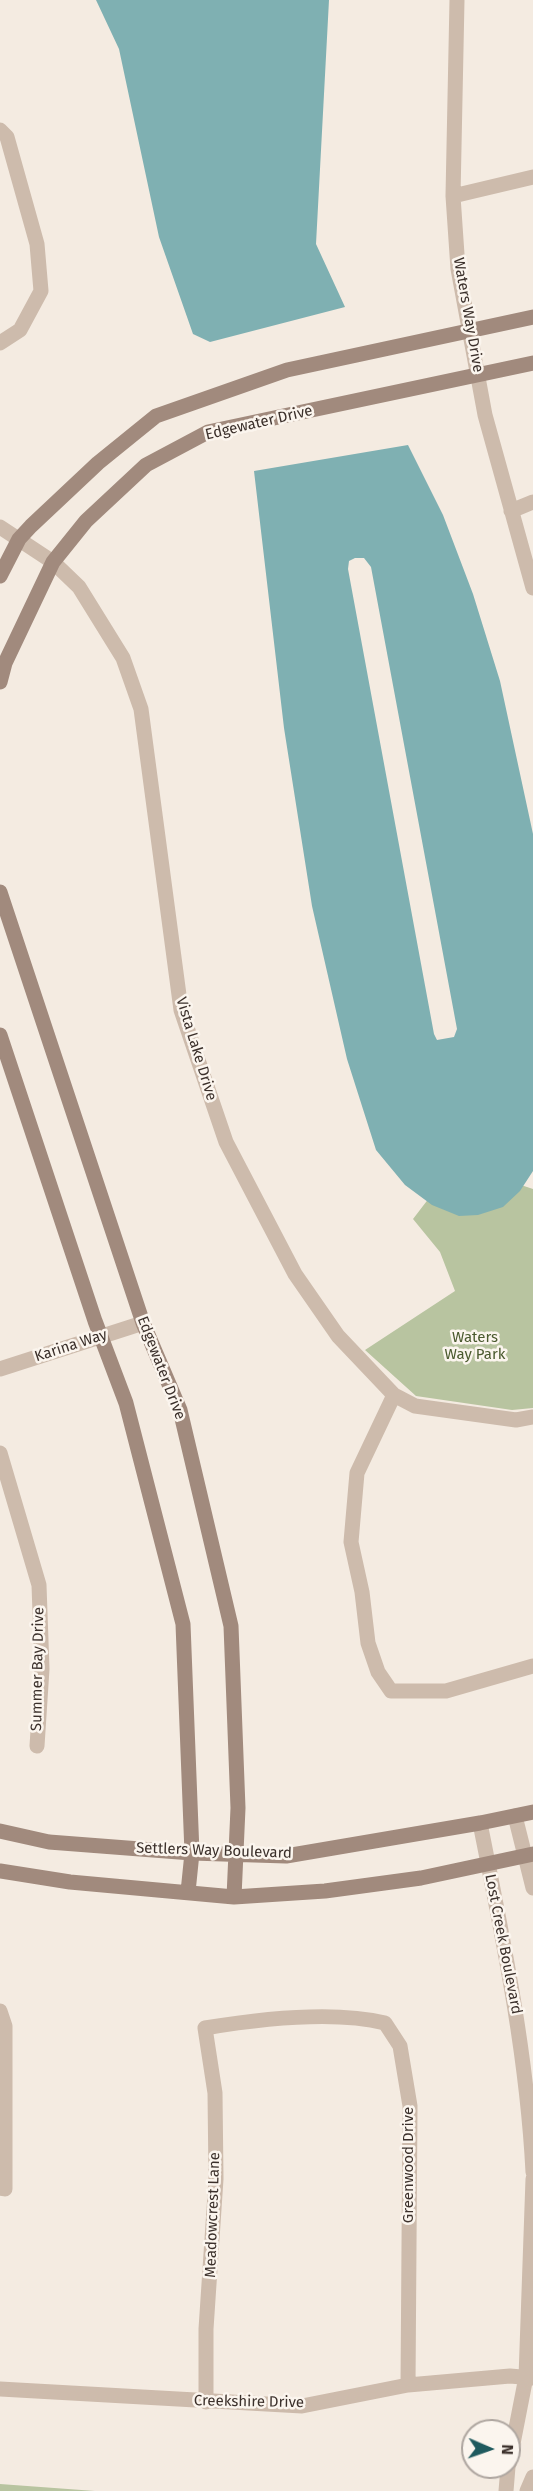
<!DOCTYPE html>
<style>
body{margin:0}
#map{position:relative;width:533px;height:2491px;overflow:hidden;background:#f4ebe1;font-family:"Fira Sans",sans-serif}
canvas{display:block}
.north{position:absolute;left:461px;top:2419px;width:60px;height:60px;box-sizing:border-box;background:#fbf5ee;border:2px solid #aea6a0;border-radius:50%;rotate:92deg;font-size:16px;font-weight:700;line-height:24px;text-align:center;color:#3b302b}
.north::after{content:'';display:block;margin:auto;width:21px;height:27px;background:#1f5a5e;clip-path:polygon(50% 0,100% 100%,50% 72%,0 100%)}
</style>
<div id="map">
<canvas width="533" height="2491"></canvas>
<div class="north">N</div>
</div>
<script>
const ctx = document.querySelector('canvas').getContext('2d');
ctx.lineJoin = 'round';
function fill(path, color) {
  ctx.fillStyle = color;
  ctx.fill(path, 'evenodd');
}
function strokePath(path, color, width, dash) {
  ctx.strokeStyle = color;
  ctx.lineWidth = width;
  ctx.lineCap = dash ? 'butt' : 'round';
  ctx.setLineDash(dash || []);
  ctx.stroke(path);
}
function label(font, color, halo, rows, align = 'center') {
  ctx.font = font + ' "Fira Sans",sans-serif';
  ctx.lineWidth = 5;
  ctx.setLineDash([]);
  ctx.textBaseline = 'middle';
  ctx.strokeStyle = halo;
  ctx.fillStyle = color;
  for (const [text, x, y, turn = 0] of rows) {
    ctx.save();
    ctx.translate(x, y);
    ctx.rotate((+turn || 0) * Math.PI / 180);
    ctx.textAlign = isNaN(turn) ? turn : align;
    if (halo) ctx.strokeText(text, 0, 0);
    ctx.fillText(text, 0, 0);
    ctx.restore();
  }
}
const green = new Path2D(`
 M512 1182 533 1189V1408L512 1410 416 1396 365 1350 455 1291 440 1252 413 1219 436 1189Z
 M0 2484 95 2491H0Z`);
const water = new Path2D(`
 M96 0H329L316 244 345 307 210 342 193 334 159 237 119 49Z
 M408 445 443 515 473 594 500 681 533 834V1171L520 1191 503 1207 478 1215 459 1216 432 1205 405 1185 376 1150 347 1059 312 906 284 728 254 471ZM355 558H364L371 567 457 1029 454 1037 437 1040 434 1034 348 569 349 561Z`);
const street = new Path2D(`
 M457 0 453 196 458 269 485 415 533 588
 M0 130 7 137 37 244 41 291 20 330 0 343
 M453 196 533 177
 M511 511 533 502
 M0 527 53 562 79 587 123 658 141 709 181 1010 226 1142 295 1274 338 1336 394 1395 415 1406 516 1420 533 1417
 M0 1369 143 1323
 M394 1395 357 1473 351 1542 362 1592 368 1643 378 1672 391 1691H446L533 1666
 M0 1453 39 1585 42 1669 37 1746
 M515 1816 533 1888
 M480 1823C503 1939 527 2054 533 2172
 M0 2011 5 2026V2189L0 2188
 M0 2389 302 2406 408 2385 510 2376 533 2378
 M206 2402V2329L216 2179 215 2093 205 2028C259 2019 332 2010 385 2023L400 2046 410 2106 408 2385
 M509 2464 526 2377 533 2179
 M506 2491 508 2467
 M527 2491 533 2477`);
const secondary = new Path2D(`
 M0 576 19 539 31 526 98 463 156 416 287 370 533 317
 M0 682 5 663 53 562 86 521 146 465 208 432 533 363
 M0 892 143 1323 180 1410 231 1626 238 1808 234 1897
 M0 1035 95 1321 126 1403 183 1624 192 1853 188 1892
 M0 1831 49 1842 192 1853 286 1856 480 1823 533 1812
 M0 1871 70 1882 234 1897 325 1891 421 1878 533 1854`);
const streetNames = [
 ["Waters Way Drive",468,315,80],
 ["Edgewater Drive",259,423,-13],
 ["Vista Lake Drive",196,1049,73],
 ["Karina Way",71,1346,-18],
 ["Edgewater Drive",161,1368,69],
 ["Summer Bay Drive",38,1669,-89],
 ["Settlers Way Boulevard",214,1851,2],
 ["Lost Creek Boulevard",503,1944,79],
 ["Greenwood Drive",409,2165,-90],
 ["Meadowcrest Lane",213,2215,-88],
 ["Creekshire Drive",249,2402,1]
];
const parkNames = [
 ["Waters",475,1338],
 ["Way Park",475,1355]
];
fill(green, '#b8c4a0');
fill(water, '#7fb0b2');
strokePath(street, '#cdbbac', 15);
strokePath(secondary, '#a18a7d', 15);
label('15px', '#3b302b', '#fbf5ee', streetNames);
label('15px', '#4a5a2e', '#fbf5ee', parkNames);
</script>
